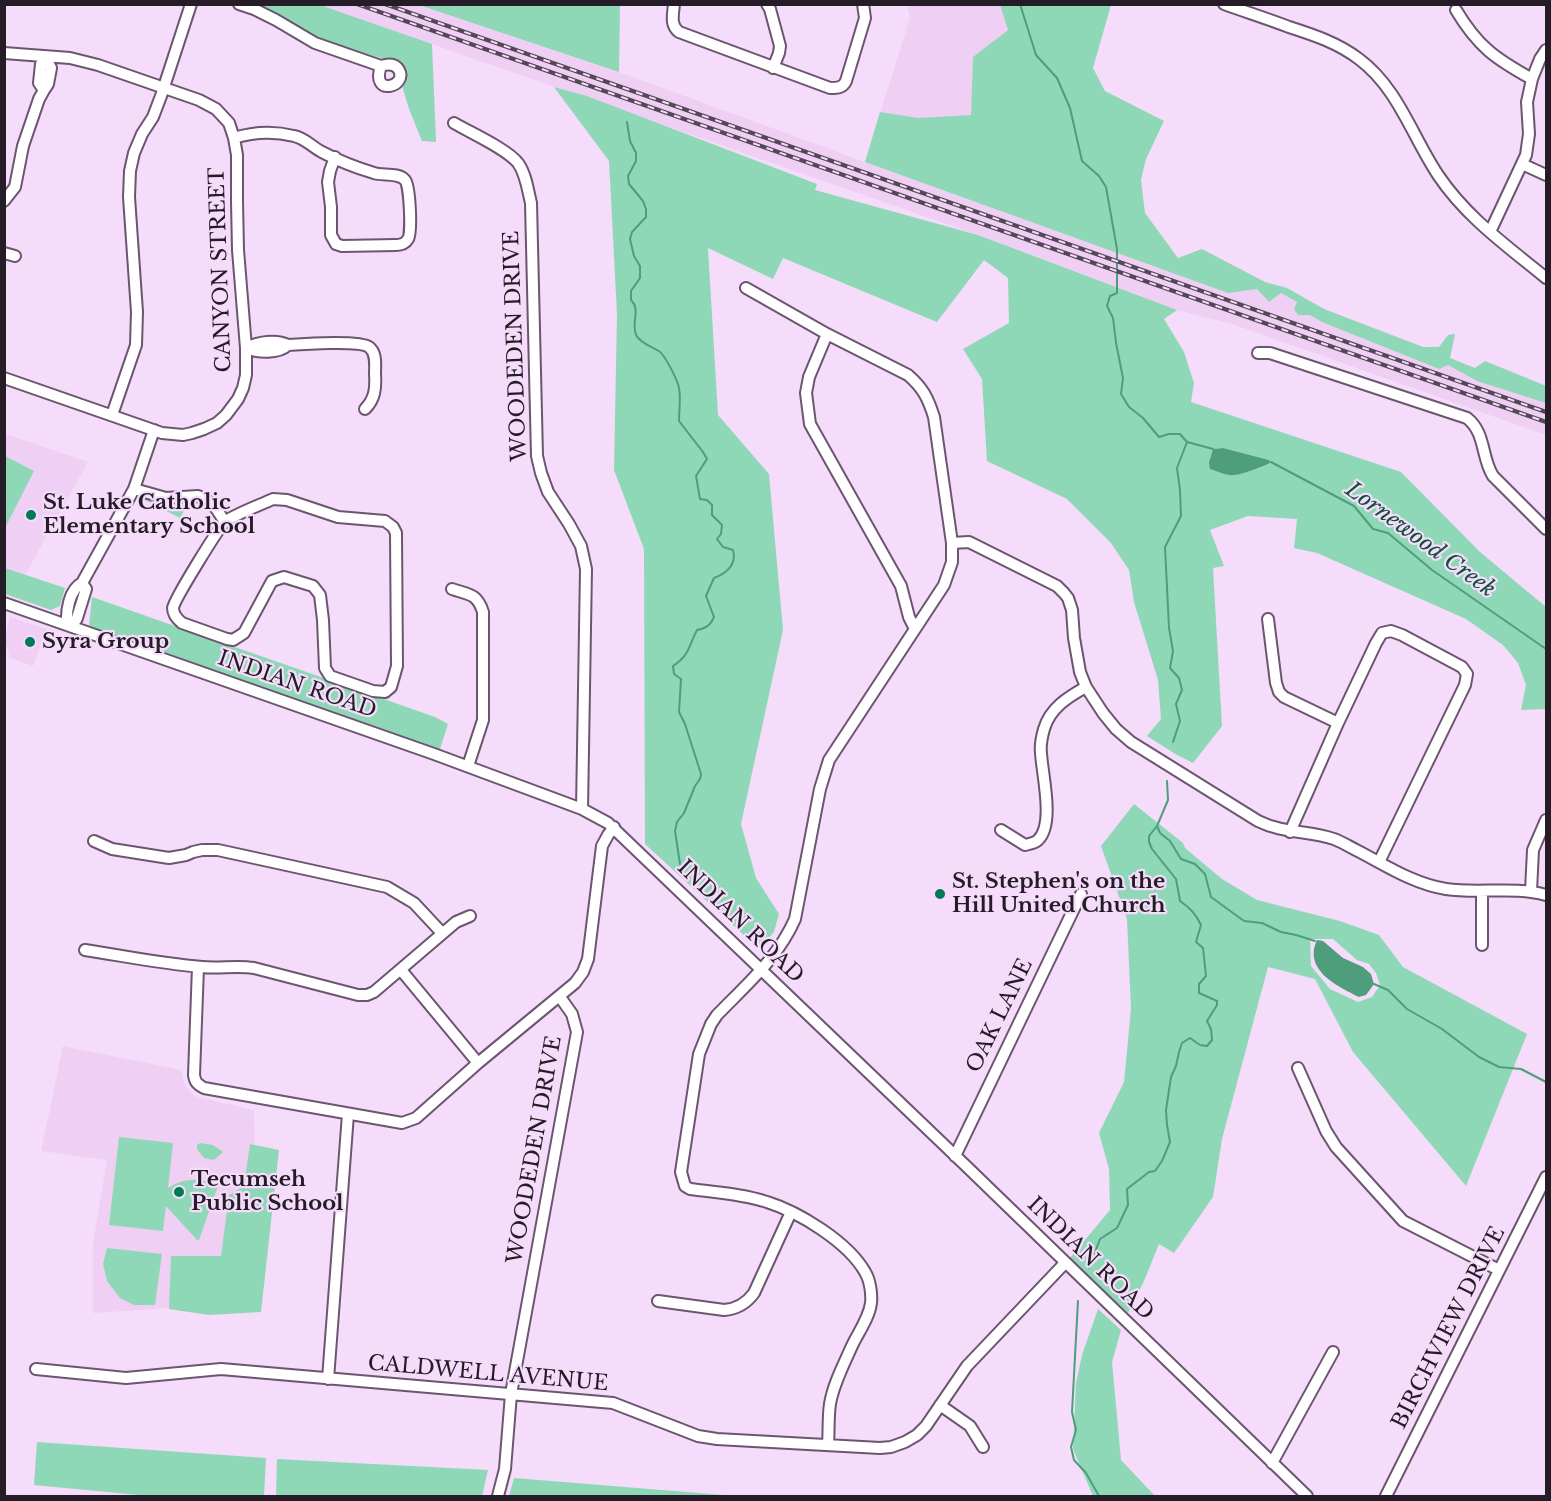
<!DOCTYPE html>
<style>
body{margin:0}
#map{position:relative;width:1551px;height:1501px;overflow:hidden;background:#f5dcfa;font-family:"Libre Baskerville",serif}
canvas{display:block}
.frame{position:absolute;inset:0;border:6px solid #251c27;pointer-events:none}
</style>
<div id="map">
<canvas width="1551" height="1501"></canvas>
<div class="frame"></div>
</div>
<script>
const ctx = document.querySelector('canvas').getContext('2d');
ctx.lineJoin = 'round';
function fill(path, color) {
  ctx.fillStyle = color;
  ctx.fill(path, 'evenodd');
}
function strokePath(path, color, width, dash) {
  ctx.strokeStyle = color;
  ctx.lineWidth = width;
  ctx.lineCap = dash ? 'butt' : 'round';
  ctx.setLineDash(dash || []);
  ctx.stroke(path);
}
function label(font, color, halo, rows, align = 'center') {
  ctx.font = font + ' "Libre Baskerville",serif';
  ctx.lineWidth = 4.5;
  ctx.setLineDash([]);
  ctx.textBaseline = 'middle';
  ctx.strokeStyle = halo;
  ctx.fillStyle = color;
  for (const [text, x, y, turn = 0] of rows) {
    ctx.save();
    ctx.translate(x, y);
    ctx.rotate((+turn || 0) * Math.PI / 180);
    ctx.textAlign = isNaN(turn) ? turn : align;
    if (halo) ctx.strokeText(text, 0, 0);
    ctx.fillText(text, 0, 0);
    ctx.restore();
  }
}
const built = new Path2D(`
 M320 5H421L619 72 865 162 1039 221 1178 258 1202 249 1265 282 1287 288 1324 309 1423 347H1439L1448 335 1455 334 1450 358 1475 368 1485 361 1546 386V435L1232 324 1177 310 978 235Z
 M907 5H1000L1005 19 1019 77 1014 105 868 152 910 18Z
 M5 434 88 462 25 575 5 568Z
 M10 617 47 629 33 666 10 658 5 639Z
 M63 1046 181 1070 184 1084 194 1096 254 1110 257 1298 187 1307 93 1313V1243L107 1160 41 1151Z`);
const green = new Path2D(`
 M252 5H320L432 44 436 142 422 141 409 109 403 89 402 80 395 62 333 44 313 36 274 13Z
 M419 5H620L619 72Z
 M1000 5H1111L1093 68 1105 91 1164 121 1146 159 1141 180 1145 213 1178 258 1202 249 1265 282 1287 288 1324 309 1423 347H1439L1448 335 1455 334 1450 358 1475 368 1485 361 1546 386V403L1477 381 1448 365 1439 369 1322 322 1310 315H1298L1294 309 1297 302 1281 293 1269 302 1257 289 1228 293 865 162 880 112 918 118 971 115 973 57 1008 30Z
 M554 87 587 96 817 184 815 190 978 235 1177 310 1164 319 1184 352 1194 383 1191 402 1401 472 1480 552 1546 607V709L1521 710 1526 685 1518 663 1503 645 1466 619 1317 553 1294 548 1297 519 1248 516 1210 530 1224 566 1213 568 1222 726 1193 763 1177 755 1147 736 1161 719 1158 680 1134 602 1129 570 1111 543 1067 499 987 461 982 379 963 349 1009 323 1008 278 984 260 937 322 783 258 773 279 708 248 718 415 769 474 783 630 741 824 756 878 779 914 774 932 759 949 645 844 644 549 614 470 617 314 609 161ZM1223 448 1269 460 1271 462C1263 469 1245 472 1234 475L1209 462 1213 449Z
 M5 456 34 471 5 528Z
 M143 494C154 498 166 507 177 504 183 502 185 500 191 499L180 518 141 498Z
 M5 568 65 588 60 606 51 610 5 594Z
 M92 597 435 717 448 724 440 749 89 626Z
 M1134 804 1183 843 1185 848 1222 879 1257 900 1340 921 1379 935 1403 967 1527 1034 1466 1186 1353 1052 1315 979 1268 967 1222 1139 1213 1197 1174 1253 1159 1244 1144 1281 1128 1313 1070 1258 1110 1210 1109 1169 1099 1133 1124 1082 1131 1009 1127 919 1101 846ZM1310 939H1333L1357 960 1369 964 1376 973 1380 985 1372 997 1358 1002 1330 989 1311 966Z
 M119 1137 173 1143 168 1188C184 1178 201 1177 218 1186L199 1240H197L166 1206 163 1231 109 1225Z
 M200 1143 213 1145 223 1152 214 1160 204 1158 197 1149V1145Z
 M250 1144 279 1150 261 1312 209 1315 169 1309 171 1256H221L229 1195 244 1186Z
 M107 1248 162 1254 155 1305H134L120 1298 107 1281 103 1264Z
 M1098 1309 1121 1330 1112 1362 1121 1460 1155 1496H1093L1073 1449 1076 1383 1082 1355Z
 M37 1442 266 1458 264 1496H149L34 1485Z
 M277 1459 488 1470 482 1496H276Z
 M514 1478 736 1496H509Z`);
const water = new Path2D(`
 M1223 448 1269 460 1271 462C1267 466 1240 475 1234 475 1227 476 1217 471 1210 469L1209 462 1213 449Z
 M1317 940 1323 941 1343 958 1363 967 1371 974 1374 984 1366 995 1359 997C1337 986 1303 970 1317 940Z`);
const stream = new Path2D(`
 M1020 4 1036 55 1057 78 1070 108 1082 161 1099 176 1106 187 1117 249V293L1110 296 1107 306 1113 318 1116 343 1123 378 1121 394 1129 407 1143 418 1159 437 1169 434H1180L1187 442 1177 468 1180 490 1181 516 1165 547 1169 628 1173 651 1170 668 1179 678 1182 690 1176 704 1180 721 1173 742
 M627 122 630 141 636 153V161L628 176 629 184 643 201 646 209V217L632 232 630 239 634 256 640 266V278L631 291V300C641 310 631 322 636 335 640 343 652 347 659 351 665 355 678 381 679 388 681 398 679 411 679 421L703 452 707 459 696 476 700 499 707 500 712 505V515L722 525 721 534 717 539 723 547 733 550C737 565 727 573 714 578L706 596 714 617C710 626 706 628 697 630 688 647 690 655 673 666L674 674 681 679 679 712 685 724 701 774 700 779 695 786 684 813 677 822 675 831 680 864
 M1187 442 1213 449
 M1271 462 1354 506 1373 529 1388 533 1432 570 1546 649
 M1167 781 1168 800 1157 826 1160 833 1170 841 1181 859 1195 864 1205 874 1211 897 1244 921 1262 923 1281 932 1296 935 1315 941
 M1374 984 1388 990 1407 1009 1442 1029 1479 1057 1499 1067 1521 1069 1546 1082
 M1089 1268 1100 1239 1117 1228 1128 1205 1127 1189 1149 1172 1155 1171 1162 1161 1170 1142 1167 1125 1166 1110 1171 1077 1176 1066 1179 1052 1182 1043 1190 1038 1200 1045 1207 1046 1212 1040 1211 1029 1207 1021 1217 1005V1001L1199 993V984L1206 976 1203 948 1196 942 1201 925C1196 914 1190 908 1180 901L1176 879 1152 849 1149 842V836L1157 826
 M1078 1301 1072 1412 1076 1430 1071 1447 1074 1460 1086 1473 1099 1496`);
const minor = new Path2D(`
 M239 4 254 9 276 20 315 43 381 66C387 64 395 63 399 70 408 87 370 97 381 66
 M674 4C673 15 670 25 679 32L830 88C837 88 843 88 846 81L865 18 863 4
 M767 4 770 9 780 46 779 53 773 68
 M1224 4C1246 12 1268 19 1289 27 1314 35 1338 43 1359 59 1398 88 1412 136 1438 175 1466 217 1507 246 1546 278
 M1456 10C1478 47 1496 59 1532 79
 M4 53 70 58 98 65 199 100 216 109 229 123 234 138 237 155V201L238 250 246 348V375L243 388 238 399 226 415 217 423 204 429 192 433 183 435 162 433 4 378
 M44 90 39 83 41 64 45 57
 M454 123C471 133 507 149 518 163 526 174 528 191 531 203L537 456 541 473 548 492 569 524 581 546 586 569 582 809
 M234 138C253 132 274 131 294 136 305 138 312 147 322 152 337 160 357 168 374 173 382 176 398 172 405 180 410 186 412 233 408 239 405 244 401 245 396 245L342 246 336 244 331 235V207L328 182 330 171 335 157
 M1522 164 1546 175
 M4 201 15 187 23 146 39 99 44 90 48 84 51 68 45 57
 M1490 232 1526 155 1529 134 1527 102 1532 79 1540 59 1546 50
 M4 253 15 256
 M746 288 827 334 908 375C923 388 928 398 934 417L952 543V562L944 585 829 760 820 789 795 919C778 958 746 985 717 1015L711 1024 699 1054 681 1172 685 1186 690 1189C714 1192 744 1194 767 1202 799 1212 848 1242 865 1272 870 1280 872 1294 871 1303 869 1319 857 1334 851 1348 843 1366 833 1385 830 1404 828 1417 829 1431 828 1445
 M827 334 809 377 806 393 810 424 901 586 909 617 915 629
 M246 348C258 342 276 339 288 345 302 344 360 340 369 347 377 353 375 365 375 374 376 388 375 399 365 409
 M246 348C258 353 278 354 288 345
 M1258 353H1270L1467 418C1486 433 1481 457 1493 476L1546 529
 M112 415 136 345 137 312 129 197 130 171 134 153 142 134 153 117 161 96 191 4
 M134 489 166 498 198 496 213 504 225 522
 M273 499 287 500 338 517 385 521 393 527 396 533 397 666 391 687 385 692 373 691 330 676 325 668 323 620 320 595 313 586 284 577 272 581 244 633 233 640 227 639 182 623C177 619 173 615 173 608 174 600 220 525 226 521 238 513 260 505 273 499Z
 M952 543 969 542 1057 586 1064 593 1068 598 1072 610 1074 638 1080 672 1086 687 1103 713 1116 729 1131 742 1258 821C1284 834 1308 830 1334 839 1342 842 1350 847 1358 851 1387 866 1414 884 1446 889 1479 894 1514 886 1546 895
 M452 589C469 595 477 593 483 612V720L468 766
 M4 603 434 754 582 809 608 823 964 1164 1307 1496
 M1268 619 1276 683 1279 692 1284 697 1338 723
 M67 625C66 611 69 590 82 583L134 489 154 430
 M67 625 76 620 77 618 86 589 82 583
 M1001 830 1025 845C1030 844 1035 843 1038 840 1055 824 1042 774 1041 753 1040 745 1042 736 1044 729 1050 708 1068 697 1086 687
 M1290 832 1338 723 1376 643 1382 633 1391 631 1402 635 1462 667 1467 674 1465 685 1379 862
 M94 841 112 849 169 858 186 855 193 852 202 850H218L387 887 414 903 442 933
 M1531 891 1533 850 1546 820
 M1482 945V891
 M85 950C124 956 163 964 202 967 219 969 236 965 254 968L358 995H367L374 992 456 922 470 916
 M198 967 194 1075C195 1082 197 1084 204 1088L402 1123 416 1118 478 1063 575 983 583 972 588 959 602 846 608 835 614 827
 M401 970 478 1063
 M1298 1068 1326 1131 1336 1147 1403 1221 1499 1270
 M955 1156 1081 894
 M658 1301 724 1310C737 1309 746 1304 754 1293L791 1212
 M36 1369 126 1378 221 1369 613 1403 698 1436 717 1439 880 1448 891 1447 905 1442 917 1435 926 1426 967 1366 1065 1263
 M328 1379 348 1114
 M940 1405 970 1426 983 1447
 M1272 1463 1333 1352
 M498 1496 505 1469 511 1394 577 1032 572 1014 560 997
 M1386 1496 1546 1177`);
const rail = new Path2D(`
 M357 4 1546 422
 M385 4 1546 412`);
const markers = [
 [31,515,6,"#027956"],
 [30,642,6,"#027956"],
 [940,894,6,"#027956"],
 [179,1192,6,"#027956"]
];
const streetNames = [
 ["CANYON STREET",221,270,-92],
 ["WOODEDEN DRIVE",516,346,-92],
 ["INDIAN ROAD",297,685,19],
 ["INDIAN ROAD",740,922,44],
 ["OAK LANE",1000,1016,-64],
 ["WOODEDEN DRIVE",535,1150,-80],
 ["INDIAN ROAD",1090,1259,44],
 ["BIRCHVIEW DRIVE",1449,1328,-63],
 ["CALDWELL AVENUE",488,1374,5]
];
const poiNames = [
 ["St. Luke Catholic",43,503],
 ["Elementary School",43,527],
 ["Syra Group",42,642],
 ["St. Stephen's on the",952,882],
 ["Hill United Church",952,906],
 ["Tecumseh",191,1180],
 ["Public School",191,1204]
];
const waterNames = [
 ["Lornewood Creek",1420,540,36]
];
fill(built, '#efd0f4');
fill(green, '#8fd8b7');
fill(water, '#4e9d7c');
strokePath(stream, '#4e9d7c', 2);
strokePath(minor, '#6b556f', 14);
strokePath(minor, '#fff', 10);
strokePath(rail, '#544756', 4.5);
strokePath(rail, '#f5dcfa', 2, [7]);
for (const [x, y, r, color] of markers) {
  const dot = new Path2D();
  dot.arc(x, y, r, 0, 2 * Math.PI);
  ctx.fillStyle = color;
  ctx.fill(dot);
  strokePath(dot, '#f5dcfa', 2);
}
label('21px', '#251c27', '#f5dcfa', streetNames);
label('bold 21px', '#251c27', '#f5dcfa', poiNames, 'left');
label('italic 22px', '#105039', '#f5dcfa', waterNames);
</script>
